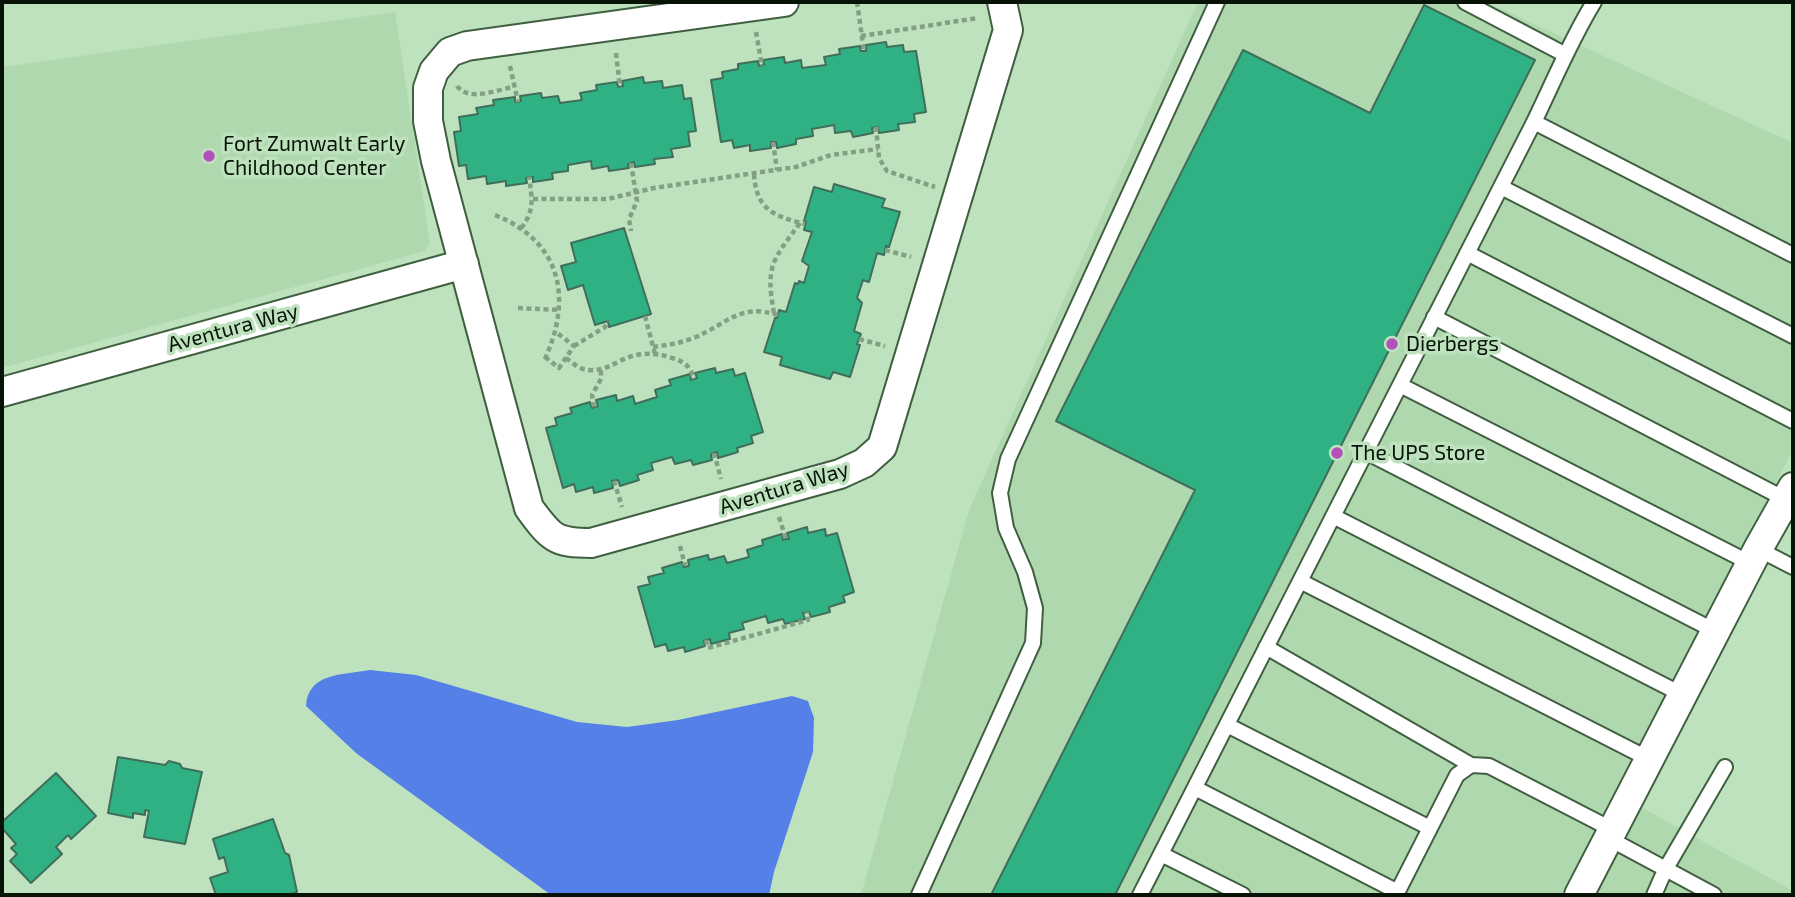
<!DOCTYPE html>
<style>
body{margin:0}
#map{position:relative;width:1795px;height:897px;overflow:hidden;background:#bfe2be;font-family:"Exo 2",sans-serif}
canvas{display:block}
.frame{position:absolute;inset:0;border:4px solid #071307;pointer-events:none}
</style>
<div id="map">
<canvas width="1795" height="897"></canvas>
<div class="frame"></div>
</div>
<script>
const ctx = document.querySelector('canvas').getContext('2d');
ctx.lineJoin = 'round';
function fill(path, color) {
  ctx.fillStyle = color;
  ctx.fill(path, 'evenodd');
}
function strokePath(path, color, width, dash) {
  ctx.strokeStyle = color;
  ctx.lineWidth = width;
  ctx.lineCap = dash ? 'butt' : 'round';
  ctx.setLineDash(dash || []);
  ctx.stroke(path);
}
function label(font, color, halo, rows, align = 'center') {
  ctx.font = font + ' "Exo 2",sans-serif';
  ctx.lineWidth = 7;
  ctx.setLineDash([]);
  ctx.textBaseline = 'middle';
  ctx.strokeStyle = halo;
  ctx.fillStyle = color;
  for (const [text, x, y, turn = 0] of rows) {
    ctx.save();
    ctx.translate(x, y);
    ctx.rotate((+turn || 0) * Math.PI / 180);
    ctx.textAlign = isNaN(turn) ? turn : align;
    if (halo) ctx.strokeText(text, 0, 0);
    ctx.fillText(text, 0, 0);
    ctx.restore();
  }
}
const built = new Path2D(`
 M1198 2H1486L1793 143V449L1621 796 1793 891V895H861L969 510Z
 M395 12 430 244 425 251 2 368V67Z`);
const water = new Path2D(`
 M370 670 416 675 577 722 627 727 678 720 792 696 808 701 814 718 813 752 774 872 769 895H551L356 753 306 706C308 672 344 675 370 670Z`);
const building = new Path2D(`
 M1424 5 1535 60 1115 895H991L1195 490 1056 421 1243 50 1370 113Z
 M886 42 887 47 903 45 904 52 916 51 926 112 914 114 915 122 898 124 899 130 879 133 878 127 872 128 873 133 853 137 851 131 835 133 834 125 812 129 813 136 796 139V144L777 148 776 142H771V148L750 151V145L734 148 732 140 721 142 711 80 723 78 722 72 738 69V64L758 61 759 66 764 65 763 60 784 57 785 63 801 60 802 68 826 65 824 57 840 54 839 49 860 46 861 51H866V45Z
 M643 77 644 83 662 81 663 88 682 85 684 99 691 98 696 131 688 132 690 146 671 149 673 157 654 159 655 164 635 167 634 162 628 164 629 168 609 171 608 166 592 169 591 161 568 165V171L552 173 553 179 533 182V177L526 178 527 183 506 186V181L487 184 486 176 468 179 466 165 459 166 454 132 461 131 459 117 478 114 476 108 494 105 493 100 515 97V102L521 101 520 96 541 93 542 98 558 96 560 103 582 100 580 93 597 90 596 85 617 82 618 87 623 86 622 81Z
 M834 184 885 199 882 207 900 212 889 247 886 246 884 255 877 253 869 282 863 280 857 298 862 303 854 331 861 334 857 344 860 345 850 377 833 372 830 379 780 365 782 357 764 352 775 318H777L779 310 786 312 795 283 798 284 799 281 804 283 809 266 802 261 812 232 804 230 806 222 804 221 814 187 832 192Z
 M624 228 651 314 609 327 608 321 595 325 583 285 568 290 561 266 576 262 571 243Z
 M715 368 716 373 733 369 735 376 745 373 763 432 751 436 753 443 737 448 738 452 718 458 717 452 711 454 712 460 693 465 691 460 675 464 672 457 651 463 653 470 637 475 639 480 620 486 618 480 612 481 613 488 594 493 593 487 576 492 574 484 563 488 546 428 557 425 555 418 572 413 570 408 590 402 592 408 598 406 596 400 616 395 617 401 633 396 635 404 657 397 655 390 671 385 669 380 690 374 691 380 697 378 695 373Z
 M807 527 808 533 825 529 826 536 837 533 854 592 843 596 845 602 829 607 830 612 811 617 809 612 803 613 805 619 785 624 783 619 768 623 766 616 742 623 744 629 729 633 730 639 711 644 710 639 704 641 705 646 685 652 684 647 668 651 666 644 655 647 638 587 650 584 648 577 664 573 662 568 682 562 684 567 689 566 688 560 708 555 709 560 724 556 727 563 749 557 747 550 763 545 762 540 782 534 783 540 786 539H789L787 533Z
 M118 757 165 765 169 761 180 764 182 768 202 772 185 844 144 837 149 811 145 810V815L133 813V818L108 813Z
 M56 773 96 816 71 839 68 835 56 847 62 854 31 883 10 861 17 854 11 848 16 844 2 828V822Z
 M273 819 285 853 289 855 297 892 287 895H216L210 878 228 872 224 857 219 859 213 839Z`);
const path = new Path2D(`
 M857 2 864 51
 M756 32 762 66
 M861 36 978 18
 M616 53 620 87
 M510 66 518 102
 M457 86C469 102 496 90 513 87
 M876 127 879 158 887 171 935 187
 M773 142 777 170
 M631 163 637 201 629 219 631 231
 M754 174C756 209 773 216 805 224
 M533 199H608L654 188 796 167 831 155 878 149
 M495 215C562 242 573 299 544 361
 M521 228C535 211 532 198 529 177
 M885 250 911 257
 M518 308 560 310
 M774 313C765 265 773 260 800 223
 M645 316 655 354
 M859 339 885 346
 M574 346 605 327 608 321
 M653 347C668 345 682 343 696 337 728 323 740 303 778 315
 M545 357 559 368 574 346 556 332
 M566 358C573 363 580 370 589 370 601 371 610 366 620 361 637 352 655 352 672 358 685 362 690 366 694 379
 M594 407 592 395 601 379V369
 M714 453 721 479
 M614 481 622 507
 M779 517 786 539
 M680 546 685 565
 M706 640 708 648 808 620 807 612`);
const lane = new Path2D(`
 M1465 2 1564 54
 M1534 122 1793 255
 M1501 187 1793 336
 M1467 253 1793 421
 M1434 317 1787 500
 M1400 385 1750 563
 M1366 452 1715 631
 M1333 516 1683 695
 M1758 549 1793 567
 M1300 581 1649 759
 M1266 647 1471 765
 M1227 725 1430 828
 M1195 788 1398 892
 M1608 838 1714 895
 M1161 854 1243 895
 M919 895 1033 643 1035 608 1025 572 1006 528 1000 493 1008 459 1217 2
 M1140 895 1534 122C1554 81 1570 41 1594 2
 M1396 895 1457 775 1471 765 1489 766 1613 830
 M1654 895 1665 870 1725 767`);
const street = new Path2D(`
 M784 2 467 46 450 52 434 71 428 88V121L436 161 529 508C551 538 555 543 591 543L840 474 864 463 882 447 1008 30 1002 2
 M2 392 464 264
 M1579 895 1758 549 1793 487`);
const markers = [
 [209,156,7,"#b251ba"],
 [1392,344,7,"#b251ba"],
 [1337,453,7,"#b251ba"]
];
const poiNames = [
 ["Fort Zumwalt Early",223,144],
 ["Childhood Center",223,168],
 ["Dierbergs",1406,344],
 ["The UPS Store",1351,453]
];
const streetNames = [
 ["Aventura Way",233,328,-15],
 ["Aventura Way",784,488,-17]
];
fill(built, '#b0d8af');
fill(water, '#5480e7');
fill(building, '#30b184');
strokePath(building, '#406e5a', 2);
strokePath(lane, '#405f40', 18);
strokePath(street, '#405f40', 32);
strokePath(path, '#84a083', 4.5, [5, 3.5]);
strokePath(lane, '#fff', 14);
strokePath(street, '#fff', 28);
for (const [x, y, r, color] of markers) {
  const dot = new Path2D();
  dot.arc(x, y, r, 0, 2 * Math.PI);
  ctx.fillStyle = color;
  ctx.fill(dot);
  strokePath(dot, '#bfe2be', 2.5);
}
label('21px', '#071307', '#bfe2be', poiNames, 'left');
label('21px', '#071307', '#bfe2be', streetNames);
</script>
